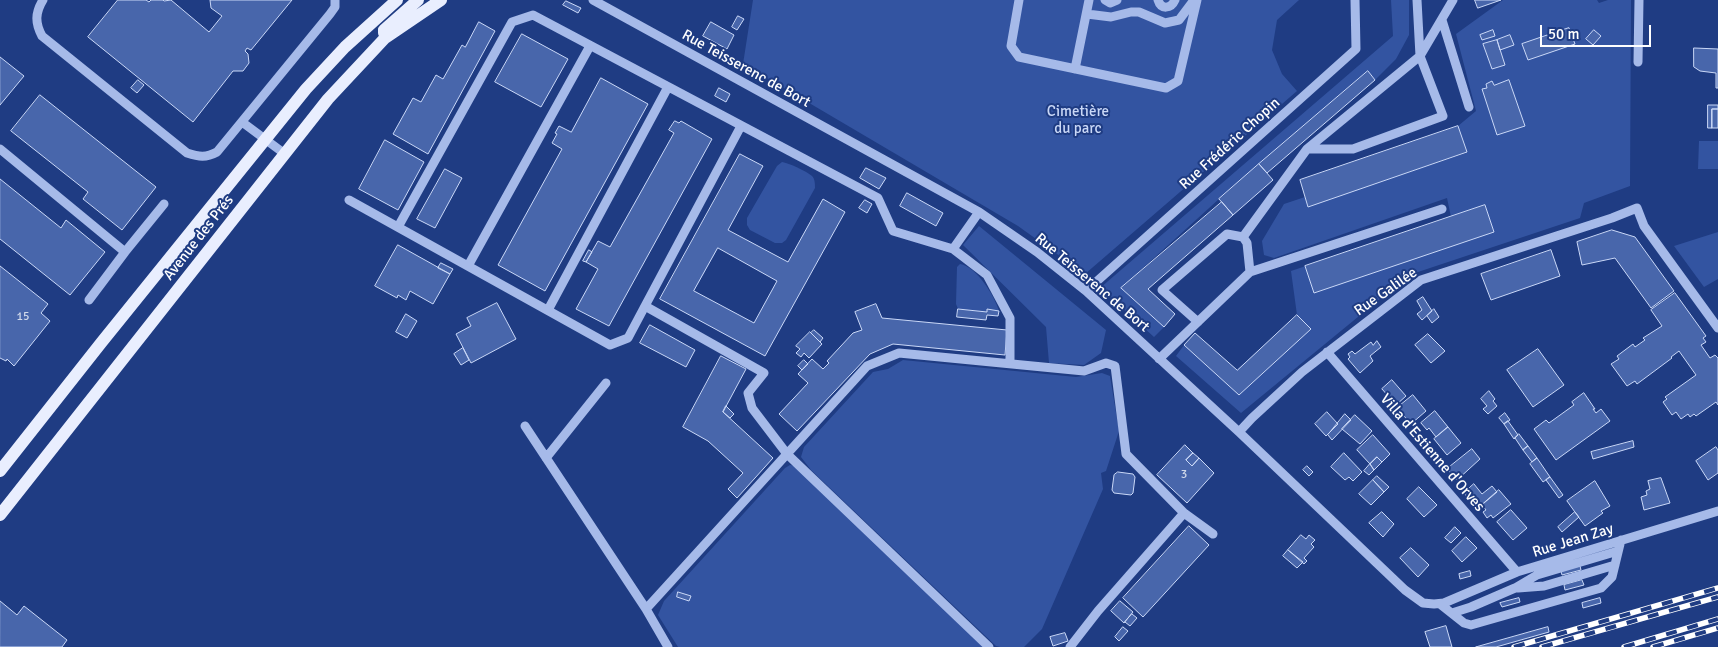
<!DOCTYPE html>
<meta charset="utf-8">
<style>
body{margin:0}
#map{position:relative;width:1718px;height:647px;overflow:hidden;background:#1f3c83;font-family:Signika,sans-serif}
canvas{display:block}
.scale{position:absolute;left:1540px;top:25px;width:111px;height:22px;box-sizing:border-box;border:2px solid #fff;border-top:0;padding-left:6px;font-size:15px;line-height:18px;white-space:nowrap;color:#fff;-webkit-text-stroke:4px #1f3c83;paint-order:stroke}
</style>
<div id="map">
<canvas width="1718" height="647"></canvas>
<div class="scale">50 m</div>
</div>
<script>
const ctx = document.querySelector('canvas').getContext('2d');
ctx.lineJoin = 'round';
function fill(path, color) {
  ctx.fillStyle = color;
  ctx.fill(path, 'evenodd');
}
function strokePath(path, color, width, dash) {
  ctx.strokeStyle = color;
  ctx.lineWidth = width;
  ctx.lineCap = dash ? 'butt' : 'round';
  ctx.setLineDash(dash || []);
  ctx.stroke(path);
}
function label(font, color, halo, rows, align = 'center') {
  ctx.font = font + ' Signika,sans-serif';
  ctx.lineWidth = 4;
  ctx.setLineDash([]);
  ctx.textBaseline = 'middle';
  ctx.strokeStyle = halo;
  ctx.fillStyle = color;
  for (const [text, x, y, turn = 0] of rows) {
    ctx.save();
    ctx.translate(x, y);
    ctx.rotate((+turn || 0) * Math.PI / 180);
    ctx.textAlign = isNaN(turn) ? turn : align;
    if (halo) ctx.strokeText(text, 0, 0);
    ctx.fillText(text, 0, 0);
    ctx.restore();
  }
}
const green = new Path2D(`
 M753 0H1299L1277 20 1272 50 1282 74 1297 91 1085 274 1018 226 743 64Z
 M1391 0H1409V35L1396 59 1375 80 1368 71 1219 199 1121 288 1164 327 1154 337 1100 288 1393 36Z
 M1503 0H1597L1599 3 1608 0H1631L1630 186 1584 203 1580 218 1409 275 1241 413 1176 356 1184 345 1239 394 1310 329 1297 315 1291 271 1451 217 1447 198 1274 258 1264 255 1262 241 1284 204 1305 197 1308 206 1466 153 1458 126 1476 111 1456 34Z
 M1699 141H1718V169H1698Z
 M782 162C789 163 806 171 812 176 815 179 815 184 815 188L786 240 782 243H775L750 230 747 225V218L777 166Z
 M979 226 1106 330 1101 353 1084 365 1049 363 1046 327 963 245Z
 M1718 232V279L1704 287 1674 246Z
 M960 264C977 267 994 295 999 311L988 309 987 312 958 309 956 304 957 267Z
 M903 360 1076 377 1102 373 1110 376 1119 431 1106 471 1101 473 1103 489 1042 629 1024 647H1000L996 646 811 470 801 457 804 447 873 372 888 369Z
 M790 465 797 466 983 647H678L658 615 664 601 785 468Z`);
const building = new Path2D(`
 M118 0H146L149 2 151 0H163L164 1 171 0 209 32 222 16 211 8 210 0H292L251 50 247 48 245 51 248 54 249 63 243 71H233L193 122 88 37Z
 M1475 0H1501L1478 8Z
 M566 1 581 8 578 13 563 5Z
 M738 16 744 19 737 30 732 27Z
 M479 22 495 31 428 154 393 134 413 98 421 102 436 75 443 79 462 45 465 47Z
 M711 22 734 35 727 49 703 36Z
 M1569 28 1575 44 1528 60 1522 44Z
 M1493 30 1495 36 1482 40 1480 35Z
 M1594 30 1601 36 1593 45 1586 39Z
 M522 34 568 59 541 107 495 82Z
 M1510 35 1514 45 1500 50 1497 40Z
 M1497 40 1505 65 1492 69 1483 44Z
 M1694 48 1718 49V88H1716V73L1700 71 1694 67Z
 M0 57 24 76 0 105Z
 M1368 71 1375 80 1267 173 1259 164Z
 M601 78 648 104 545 291 498 265 562 149 552 143 557 134 555 133 559 126 571 132Z
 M138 80 144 85 137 93 131 88Z
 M1509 80 1525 126 1497 135 1482 89 1487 88 1486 84 1492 81 1494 85Z
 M719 88 730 94 726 102 715 96Z
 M40 95 156 187 122 230 83 199 88 192 11 131Z
 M1708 105H1718V109H1712V128H1708Z
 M1712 109H1718V128H1712Z
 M675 121 679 123 681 121 712 139 609 326 576 309 598 269 586 262 598 241 610 247 674 133 669 130Z
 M1458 126 1467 152 1308 207 1300 180Z
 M385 140 424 162 398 210 359 189Z
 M740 154 763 166 728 230 788 262 823 199 845 212 765 356 660 299ZM718 248 777 281 754 323 694 291Z
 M1259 164 1273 180 1233 215 1219 199Z
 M866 168 886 178 879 189 860 178Z
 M445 169 462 178 435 228 417 219Z
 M0 179 61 228 66 220 105 252 70 295 0 239Z
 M907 193 943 213 936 226 900 206Z
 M865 200 872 204 867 213 859 208Z
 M1222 202 1233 215 1148 289 1175 314 1164 327 1121 288Z
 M1485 205 1494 232 1314 293 1305 266Z
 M1612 230 1635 237 1674 291 1651 308 1615 258 1582 265 1577 242Z
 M398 245 450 274 433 304 410 291 406 300 398 295 397 298 375 286Z
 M589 250 592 252 586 262 583 261Z
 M1551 250 1560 276 1491 300 1481 274Z
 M441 263 453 269 450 274 438 268Z
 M0 266 48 304 41 313 50 321 14 366 7 359 6 361 0 358Z
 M1675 293 1706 336 1703 338 1706 342 1701 345 1710 358 1715 355 1718 358V405L1716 402 1696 416 1694 414 1690 417 1688 414 1681 419 1676 412 1672 415 1663 402 1667 399 1665 397 1696 375 1679 351 1671 357 1672 358 1637 384 1635 381 1627 386 1611 364 1619 359 1617 356 1633 344 1635 347 1645 340 1643 338 1662 326 1651 310Z
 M1423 297 1432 311 1422 320 1417 314 1422 310 1417 301Z
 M497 303 516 339 471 363 456 334 471 326 467 318Z
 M876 304 882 318 1007 330 1005 355 893 344 870 354 797 431 779 414 808 383 798 374 812 359 823 369 829 363 827 361 853 333 862 330 855 312Z
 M958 309 987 312V309L999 311 998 316 987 315 986 320 957 317Z
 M1434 309 1439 317 1432 323 1427 316Z
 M406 314 417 321 407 338 396 332Z
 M1297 315 1311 329 1239 395 1184 345 1195 333 1237 370Z
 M650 325 695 350 686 367 640 343Z
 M814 330 823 338 820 342 811 333Z
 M810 332 822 344 809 358 804 353 801 357 796 353 800 349 796 346Z
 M1428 334 1445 351 1431 363 1415 345Z
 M1377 341 1381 347 1370 356 1373 361 1360 373 1348 359 1350 357 1348 354 1352 351 1355 354 1371 342 1373 345Z
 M463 348 469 360 461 365 454 354Z
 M1538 349 1564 385 1533 407 1507 370Z
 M721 356 746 369 723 412 773 458 737 498 728 489 743 473 708 441 683 427Z
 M804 360 808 364 802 370 798 366Z
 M1392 380 1406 396 1396 405 1382 389Z
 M1489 391 1495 399 1493 401 1497 406 1488 414 1483 409 1487 406 1481 399Z
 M1584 393 1595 409H1593L1596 413 1601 409 1610 421 1556 460 1534 429 1546 420 1549 423 1574 405 1572 402Z
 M1413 395 1426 411 1411 424 1397 408Z
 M726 406 734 414 730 418 723 412Z
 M1435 411 1448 427 1436 437 1429 428 1427 430 1421 423Z
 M1327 412 1338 424 1326 436 1315 424Z
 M1505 413 1510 420 1504 424 1499 418Z
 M1345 414 1351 420 1332 440 1328 435Z
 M1355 415 1372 431 1360 444 1342 429Z
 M1508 421 1518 435 1514 439 1504 424Z
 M1448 427 1461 443 1447 455 1434 439Z
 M1519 434 1528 446 1523 450 1515 438Z
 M1373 435 1390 454 1382 462 1377 457 1370 464 1357 450Z
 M1633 441 1634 447 1593 459 1591 452Z
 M1185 445 1193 453 1186 460 1192 466 1199 458 1214 473 1187 503 1157 475Z
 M1528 446 1537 458 1532 462 1523 450Z
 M1716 447 1718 450V473L1708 480 1696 461Z
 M1472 449 1480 459 1457 480 1447 469Z
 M1193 453 1199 458 1192 466 1186 460Z
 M1344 453 1362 472 1353 481 1349 477 1345 480 1331 467Z
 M1377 457 1382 462 1374 470 1370 464Z
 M1537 458 1550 477 1543 482 1530 464Z
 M1370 464 1374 470 1369 475 1364 471Z
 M1307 466 1313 472 1309 476 1303 470Z
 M1118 472 1133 474 1135 477 1133 493 1131 495 1114 493 1112 490 1114 475Z
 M1377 476 1389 487 1384 492 1373 480Z
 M1550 477 1563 495 1559 498 1546 480Z
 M1661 478 1670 503 1644 510 1641 497 1647 495 1646 491 1650 489 1648 481Z
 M1373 480 1384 492 1371 505 1359 494Z
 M1595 481 1610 506 1601 511 1603 513 1585 526 1567 501Z
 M1474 484 1482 494 1492 486 1497 492 1477 509 1464 493Z
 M1419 487 1437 505 1424 517 1407 499Z
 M1499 490 1511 504 1493 518 1491 515 1487 518 1483 512 1486 510 1482 505Z
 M1511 510 1527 528 1513 540 1497 522Z
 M1382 512 1394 524 1383 537 1369 523Z
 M1575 512 1579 517 1562 532 1558 527Z
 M1189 526 1209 545 1143 617 1123 598Z
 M1455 527 1461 533 1451 543 1445 538Z
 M1301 535 1306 539 1309 535 1315 540 1311 544 1314 547 1304 558 1307 561 1304 564 1288 550Z
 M1466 537 1477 548 1462 562 1452 551Z
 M1411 548 1429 565 1418 577 1400 558Z
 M1288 550 1303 562 1297 568 1283 556Z
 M1580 566 1581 570 1562 575 1561 571Z
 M1470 571 1471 576 1460 579 1459 574Z
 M1582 580 1584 585 1565 590 1564 585Z
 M678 592 691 596 689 601 677 597Z
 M1519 598 1520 602 1502 607 1500 603Z
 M1600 598 1601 603 1583 608 1582 603Z
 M0 601 17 615 24 606 67 640 62 647H0Z
 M1120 601 1133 612 1124 623 1111 611Z
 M1132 614 1137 618 1130 626 1125 622Z
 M1446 626 1452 647H1430L1425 632Z
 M1123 627 1128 631 1119 641 1115 637Z
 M1548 627 1549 632 1496 647H1476Z
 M1065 633 1068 641 1053 646 1050 637Z`);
const minor = new Path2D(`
 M43 0C35 13 35 23 42 36L187 153C199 157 206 158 217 152L330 14 335 7V0
 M593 0 979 212 1037 252 1086 291 1239 432 1405 590 1423 603 1434 604 1444 603 1517 572 1718 511
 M1019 0 1011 46 1019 57 1166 88 1178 81 1197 0
 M1105 0 1110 3 1117 0
 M1158 0C1161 10 1171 9 1175 0
 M1417 0 1420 56
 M1087 14 1111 17 1131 12H1139L1165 23 1179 20 1194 0
 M1442 20 1469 107
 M1420 56 1453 0
 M1638 62 1639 0
 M1075 69 1089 0
 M242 122 285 154
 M0 149 125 252 164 204
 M349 200 610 345 628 338 645 306 764 373 748 393 752 408 787 454 989 647
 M979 212 953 249 987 275 1010 318V363
 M398 227 512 22 533 15 878 198 893 231 953 249
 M1243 237 1307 149H1353L1443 116 1420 56 1307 149
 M468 266 590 46
 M1086 291 1356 49 1355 0
 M89 300 125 252
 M645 306 741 126
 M548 310 668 87
 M1198 322 1162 290 1227 234 1243 237 1247 243 1250 272
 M1327 352 1517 572
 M1159 359 1250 272 1442 209
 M525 426 646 609
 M1239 432 1252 418 1302 372 1421 280 1612 218 1637 208 1644 226 1718 328
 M546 458 606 383
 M1184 513 1213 534
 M1518 588 1544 586 1615 565
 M1440 604 1464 623 1471 625 1601 588 1612 577 1621 540
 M1452 613 1471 607 1515 588 1537 575 1618 551
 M668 647 646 609 867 366 899 353 1084 371 1106 363 1115 366 1126 454 1184 513 1098 611 1070 647`);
const major = new Path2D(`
 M384 33V30L418 0
 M0 471 101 343 306 89 345 47 397 0
 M0 515 328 99 385 38 441 0`);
const rail = new Path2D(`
 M1514 647 1718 588
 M1542 647 1718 597
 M1624 647 1718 619
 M1653 647 1718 628`);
const numberNames = [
 ["15",23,317],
 ["3",1184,475]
];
const streetNames = [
 ["Rue Teisserenc de Bort",746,69,29],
 ["Rue Frédéric Chopin",1230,144,-42],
 ["Avenue des Prés",199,238,-52],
 ["Rue Teisserenc de Bort",1092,283,40],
 ["Rue Galilée",1386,292,-35],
 ["Villa d'Estienne d'Orves",1432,453,49],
 ["Rue Jean Zay",1573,541,-17]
];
const parkNames = [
 ["Cimetière",1078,112],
 ["du parc",1078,129]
];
fill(green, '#3354a1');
fill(building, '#4866ab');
strokePath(building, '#cad8f7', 1);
strokePath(minor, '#a6bae9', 9);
strokePath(major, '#e9eefe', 12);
strokePath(rail, '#fff', 5.5);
strokePath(rail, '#1f3c83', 4, [11]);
label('12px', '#d1d9ea', null, numberNames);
label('15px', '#fff', '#1f3c83', streetNames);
label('15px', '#cad8f7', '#1f3c83', parkNames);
</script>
